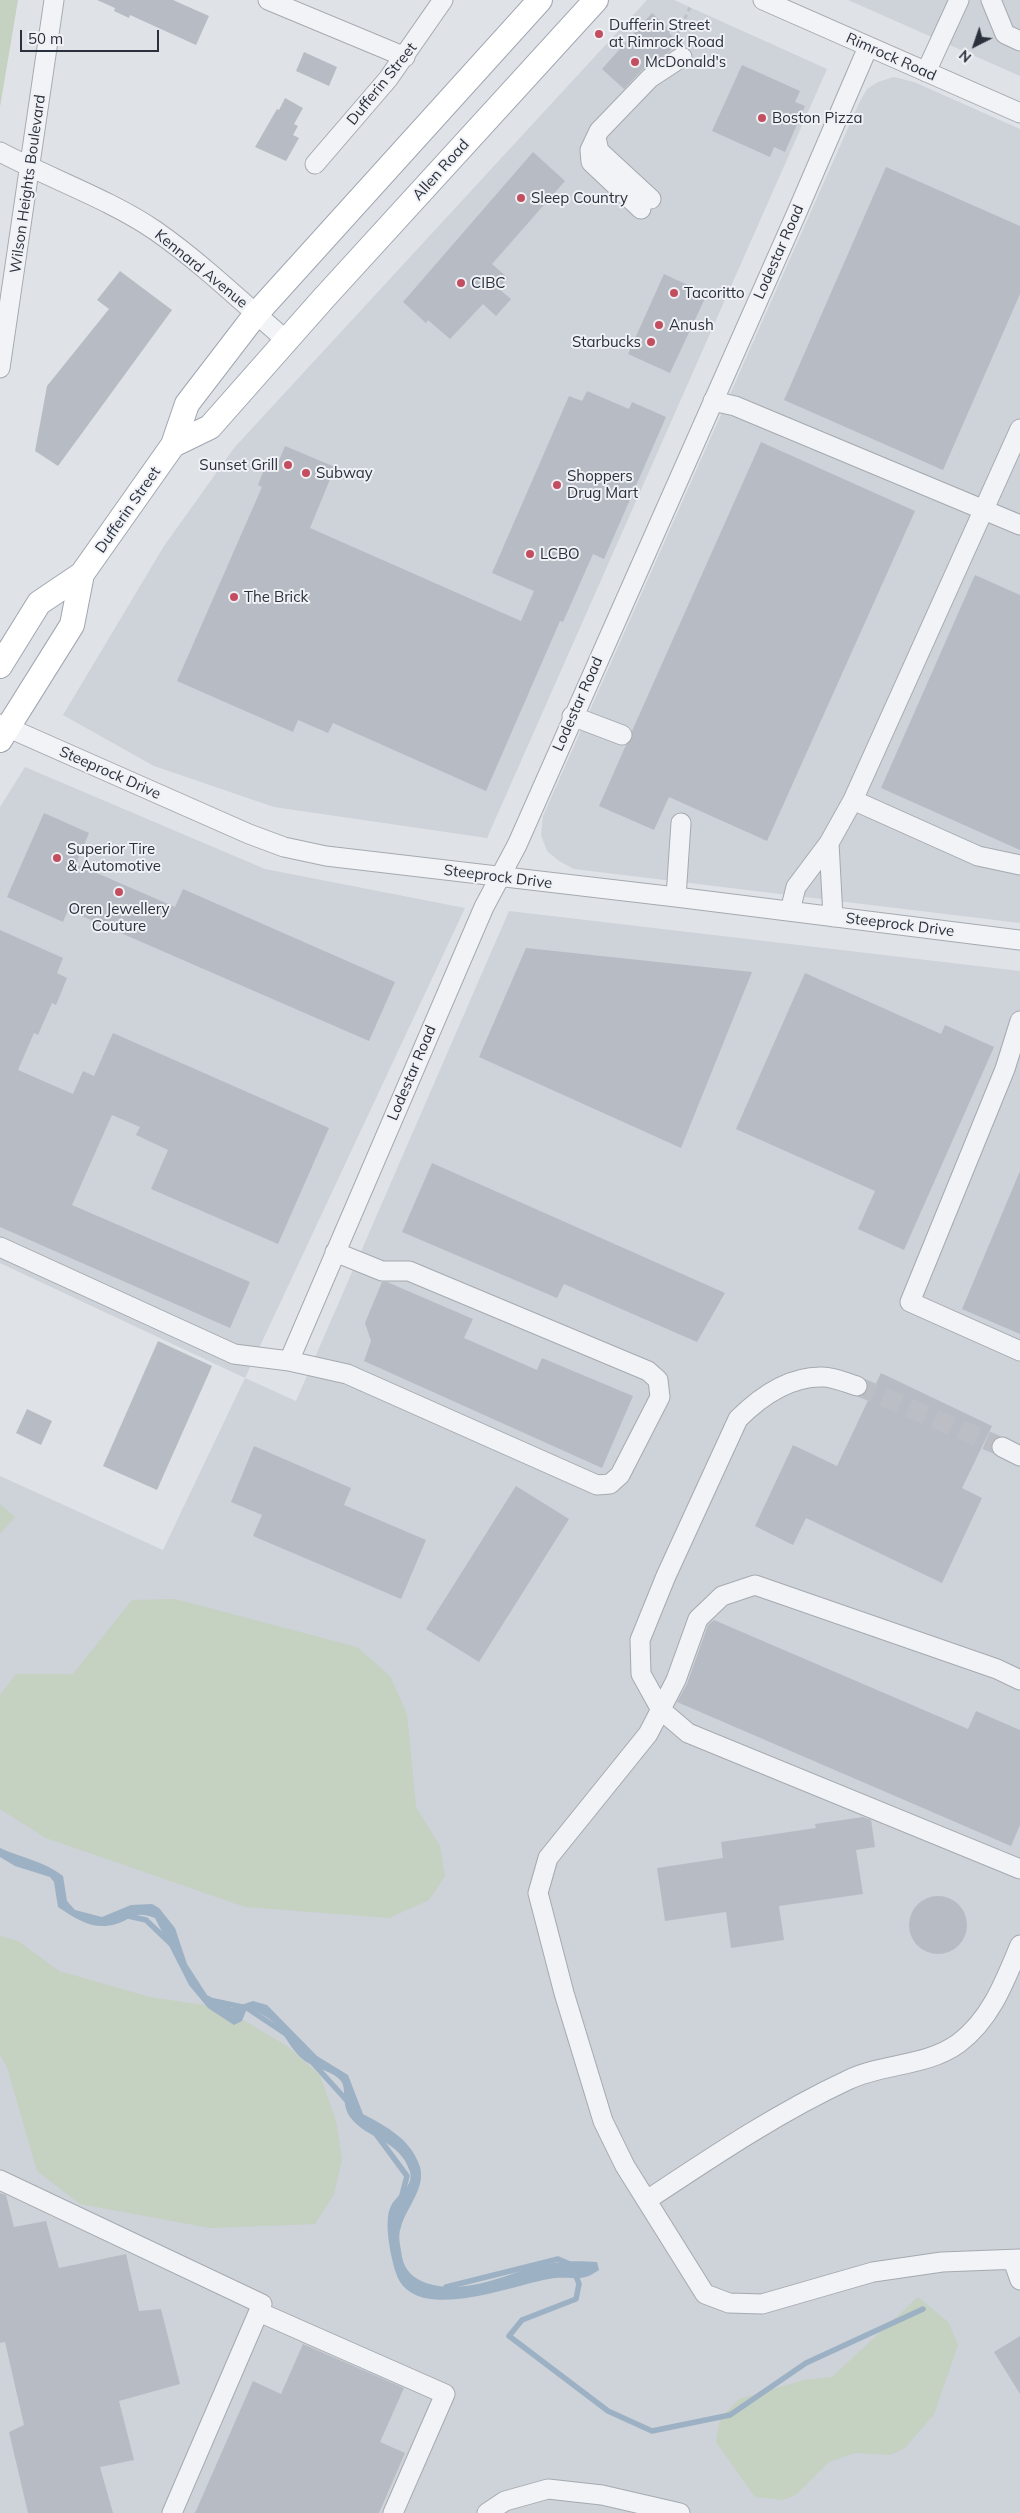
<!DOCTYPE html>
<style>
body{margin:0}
#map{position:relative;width:1020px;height:2513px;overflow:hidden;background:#dfe3e7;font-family:Mulish,sans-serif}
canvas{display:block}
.north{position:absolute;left:950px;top:20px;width:50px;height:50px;-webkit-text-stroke:4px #eff1f5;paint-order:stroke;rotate:221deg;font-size:14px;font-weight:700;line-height:20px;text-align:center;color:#2a313d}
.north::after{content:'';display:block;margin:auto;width:18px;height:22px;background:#2a313d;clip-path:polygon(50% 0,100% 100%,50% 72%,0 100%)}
.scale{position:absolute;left:20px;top:30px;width:139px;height:22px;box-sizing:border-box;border:2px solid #2a313d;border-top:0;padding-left:6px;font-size:15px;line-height:18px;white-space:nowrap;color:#2a313d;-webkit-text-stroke:4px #eff1f5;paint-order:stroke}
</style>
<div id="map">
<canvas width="1020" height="2513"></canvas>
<div class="north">N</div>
<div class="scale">50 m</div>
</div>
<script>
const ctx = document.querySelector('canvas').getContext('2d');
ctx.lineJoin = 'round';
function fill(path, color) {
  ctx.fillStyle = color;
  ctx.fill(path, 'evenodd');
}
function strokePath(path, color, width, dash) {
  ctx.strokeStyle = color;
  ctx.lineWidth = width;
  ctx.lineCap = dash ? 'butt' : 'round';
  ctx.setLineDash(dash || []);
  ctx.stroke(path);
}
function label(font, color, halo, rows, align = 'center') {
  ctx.font = font + ' Mulish,sans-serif';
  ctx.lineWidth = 4;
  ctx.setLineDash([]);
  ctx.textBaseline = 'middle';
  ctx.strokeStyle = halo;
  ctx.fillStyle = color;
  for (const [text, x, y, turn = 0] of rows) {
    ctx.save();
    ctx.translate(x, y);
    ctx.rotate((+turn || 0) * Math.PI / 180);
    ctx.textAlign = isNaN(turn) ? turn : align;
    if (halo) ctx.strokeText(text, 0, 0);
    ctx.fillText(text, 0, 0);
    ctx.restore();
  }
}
const built = new Path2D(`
 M647 0H674L827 69 487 838 274 807 154 766 63 715 164 546 234 448Z
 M848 0H1020V76Z
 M894 77 914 82 1020 129V923L574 869 559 861 547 851 541 835 543 816 860 101 867 89 878 82Z
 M25 767 265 869 465 908 245 1378 296 1401 509 911 1020 971V2513H0V1476L163 1550 245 1378 0 1263V807Z`);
const green = new Path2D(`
 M0 0H18L0 107Z
 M0 1504 15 1517 0 1534Z
 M175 1599 357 1647 390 1676 407 1714 416 1807 440 1846 445 1876 429 1900 389 1918 245 1907 46 1838 0 1809V1695L16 1674H73L132 1600Z
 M0 1936 18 1941 59 1971 150 1997 223 2008 287 2046 320 2075 336 2121 342 2159 334 2194 315 2224 210 2228 80 2204 37 2171 7 2067 0 2055Z
 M918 2297 948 2322 958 2345 934 2414 905 2448 890 2455 855 2453 829 2462 796 2495 783 2500 755 2497 716 2442 720 2419 739 2399 804 2380 832 2377Z`);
const water = new Path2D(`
 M0 1848C22 1858 44 1861 63 1876L67 1901 75 1910 102 1917 131 1905 152 1904 159 1908 175 1928 187 1964 207 1995 232 2008 253 2001 267 2005 317 2056 348 2075 363 2114C387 2127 411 2139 420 2167 426 2188 406 2208 401 2227 397 2237 401 2247 402 2257 405 2271 413 2278 426 2283 458 2294 496 2280 526 2269 547 2262 575 2260 597 2262L599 2270C580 2284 570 2275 549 2279 512 2285 413 2326 396 2273 391 2258 383 2221 391 2206 397 2194 414 2187 410 2172 400 2139 367 2140 350 2117 341 2104 347 2089 341 2081 334 2072 315 2068 305 2061 292 2052 285 2034 274 2023 268 2017 259 2013 252 2009L246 2011 242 2021 234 2025 208 2008 189 1985 155 1918C134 1910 134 1918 116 1924 93 1931 76 1919 58 1907L54 1882 50 1877 15 1866 0 1857Z`);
const stream = new Path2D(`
 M124 1915 146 1920 170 1943
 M214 2001 247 2008 286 2034
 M313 2063 349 2103
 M376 2134 407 2176 401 2199
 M446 2287 558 2259 572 2265 579 2284 576 2299 522 2320 509 2336 608 2411 652 2431 730 2415 806 2363 923 2309`);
const building = new Path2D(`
 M97 0H173L209 16 196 45 130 15 129 18 114 11 115 8Z
 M652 13 671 31 669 33 678 42 669 52 642 70 624 89 602 69Z
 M304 52 337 67 329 86 296 71Z
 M742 65 800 91 795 102 805 106 785 152 774 147 770 157 712 131Z
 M285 98 303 108 294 124 298 126 293 135 299 138 286 161 255 147 277 109 279 110Z
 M533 152 565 181 492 264 508 278 499 289 511 299 496 316 483 304 450 339 428 320 426 323 403 302Z
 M886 167 1020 226V294L943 470 784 400Z
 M120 271 172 310 58 466 35 451 47 386 109 309 97 300Z
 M664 274 707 294 670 373 628 354Z
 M587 391 629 409 632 402 666 417 604 559 593 554 563 622 560 621 486 791 333 723 328 733 298 720 293 732 177 681 262 487 258 485 268 459 278 463 285 446 335 467 310 528 521 621 534 591 492 573 569 396 582 401Z
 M761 442 915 511 767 841 669 797 654 830 599 806 626 745 632 739V731Z
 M975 575 1020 595V850L881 788Z
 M44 813 89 833 76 864 175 907 183 889 395 982 369 1041 68 910 63 922 7 897Z
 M0 930 63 958 57 973 67 978 56 1005 52 1003 38 1035 34 1033 18 1070 73 1094 83 1071 94 1076 113 1033 329 1128 278 1244 151 1189 168 1150 136 1135 140 1127 112 1115 72 1205 250 1282 230 1328 0 1227Z
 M526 948 752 972 681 1148 479 1057Z
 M805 973 941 1034 945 1025 994 1047 904 1250 858 1229 875 1191 736 1129Z
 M432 1163 725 1293 697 1342 564 1284 557 1298 402 1232Z
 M1020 1171V1334L962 1309Z
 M382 1282H387L473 1319 464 1338 537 1370 542 1358 633 1396 602 1468 364 1361 371 1341 365 1323Z
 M158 1341 212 1366 157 1490 103 1466Z
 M881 1373 992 1426 962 1488 982 1498 942 1583 806 1518 793 1545 755 1526 793 1445 837 1466Z
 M27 1409 52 1421 41 1445 16 1433Z
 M254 1446 351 1488 344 1505 426 1540 401 1599 253 1536 262 1515 231 1502Z
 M516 1486 569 1519 479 1662 426 1629Z
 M714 1620 968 1729 976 1711 1020 1730V1825L1011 1846 677 1702 687 1684 708 1625Z
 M863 1817 871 1820 875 1847 856 1850 863 1894 779 1906 784 1940 731 1948 726 1912 665 1921 657 1868 723 1858 721 1842 816 1828 815 1824Z
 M909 1925a29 29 0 1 1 58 0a29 29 0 1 1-58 0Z
 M0 2193 6 2195 14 2227 46 2221 59 2268 126 2254 139 2311 161 2309 180 2384 119 2401 134 2460 100 2467 113 2513H28L9 2432 24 2425 5 2342 0 2343Z
 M1020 2336V2394L994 2352Z
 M303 2344 404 2388 380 2442 405 2453 379 2513H195L253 2381 281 2394Z`);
const minorTunnel = new Path2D(`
 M857 1386 1002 1447`);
const path = new Path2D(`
 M679 41 678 34 690 7`);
const minor = new Path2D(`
 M268 0 405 57
 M763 0 1020 113
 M991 0 1005 34 1020 41
 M926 72 959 0
 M596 138 599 151 651 199
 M0 152C49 178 111 200 156 231 203 264 244 304 287 341
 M315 164 388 79 443 0
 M641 209 591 162 590 150 599 131 650 78 682 57
 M0 368 54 0
 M713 401 735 406 1020 525
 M572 716 622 735
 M0 724 249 834 284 847 326 856 676 897 1020 940
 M853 800 978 856 1020 865
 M829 843 853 800 1020 429
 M676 897 681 823
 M790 911 796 887 829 843 833 917
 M1020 1021 1005 1069 910 1302 1020 1351
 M0 1247 234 1354 289 1361 347 1374 597 1485 610 1484 620 1475 660 1397 658 1380 648 1371 409 1271H382L335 1252
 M289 1361 484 907 517 845 798 210 868 47
 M857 1386C847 1383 834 1377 823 1377 790 1376 760 1397 738 1419L666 1576 640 1640 641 1674 661 1710 688 1733 1020 1869
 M1002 1447 1020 1456
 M1020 1680 997 1669 755 1585 722 1596 698 1619 676 1680 648 1734 548 1858 538 1893 564 1993 603 2121 625 2166 705 2294 729 2303 762 2304 873 2272 942 2262 1020 2259
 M0 2180 262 2304 172 2513
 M647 2200C712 2157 777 2113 848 2080 883 2063 926 2067 959 2043 991 2019 1005 1981 1020 1945
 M1013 2260 1020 2280
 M259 2312 445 2394 393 2513
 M487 2513 505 2501 548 2489 602 2495 680 2513`);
const major = new Path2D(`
 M173 445 210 427 323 299 596 0
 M0 666 39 603 82 574 173 445 187 404 256 314 540 0
 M0 740 72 625 82 574`);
const markers = [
 [599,34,5,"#c34e60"],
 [635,62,5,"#c34e60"],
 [762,118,5,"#c34e60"],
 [521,198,5,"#c34e60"],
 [461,283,5,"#c34e60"],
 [674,293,5,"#c34e60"],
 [659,325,5,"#c34e60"],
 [651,342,5,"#c34e60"],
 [288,465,5,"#c34e60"],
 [306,473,5,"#c34e60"],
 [557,485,5,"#c34e60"],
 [530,554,5,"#c34e60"],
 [234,597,5,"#c34e60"],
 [57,858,5,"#c34e60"],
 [119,892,5,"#c34e60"]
];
const poiNames = [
 ["Dufferin Street",609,25],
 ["at Rimrock Road",609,42],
 ["McDonald's",645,62],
 ["Boston Pizza",772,118],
 ["Sleep Country",531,198],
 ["CIBC",471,283],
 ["Tacoritto",684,293],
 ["Anush",669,325],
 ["Starbucks",641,342,"right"],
 ["Sunset Grill",278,465,"right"],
 ["Subway",316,473],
 ["Shoppers",567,476],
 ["Drug Mart",567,493],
 ["LCBO",540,554],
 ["The Brick",244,597],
 ["Superior Tire",67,849],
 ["& Automotive",67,866],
 ["Oren Jewellery",119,909,"center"],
 ["Couture",119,926,"center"]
];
const streetNames = [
 ["Rimrock Road",891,57,24],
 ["Dufferin Street",382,84,-51],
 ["Allen Road",441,170,-48],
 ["Wilson Heights Boulevard",28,184,-82],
 ["Lodestar Road",779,252,-66],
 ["Kennard Avenue",201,269,39],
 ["Dufferin Street",128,510,-55],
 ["Lodestar Road",578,704,-66],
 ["Steeprock Drive",110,773,24],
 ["Steeprock Drive",498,877,7],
 ["Steeprock Drive",900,925,7],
 ["Lodestar Road",412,1073,-67]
];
fill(built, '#ced2d9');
fill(green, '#c5d1c1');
fill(water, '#9db1c5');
strokePath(stream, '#9db1c5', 5.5);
fill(building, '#b7bcc4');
strokePath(minorTunnel, '#bbbfc5', 19, [19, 9]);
strokePath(minor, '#a5aab1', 21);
strokePath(major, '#a0a7b2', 26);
strokePath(path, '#bec1c6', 3, [4, 4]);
strokePath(minor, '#f2f3f6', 19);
strokePath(major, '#fff', 24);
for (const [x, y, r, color] of markers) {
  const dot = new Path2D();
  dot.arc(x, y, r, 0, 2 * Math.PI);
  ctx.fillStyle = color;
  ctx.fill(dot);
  strokePath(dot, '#eff1f5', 2);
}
label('15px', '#2a313d', '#eff1f5', poiNames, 'left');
label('15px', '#2a313d', '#eff1f5', streetNames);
</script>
